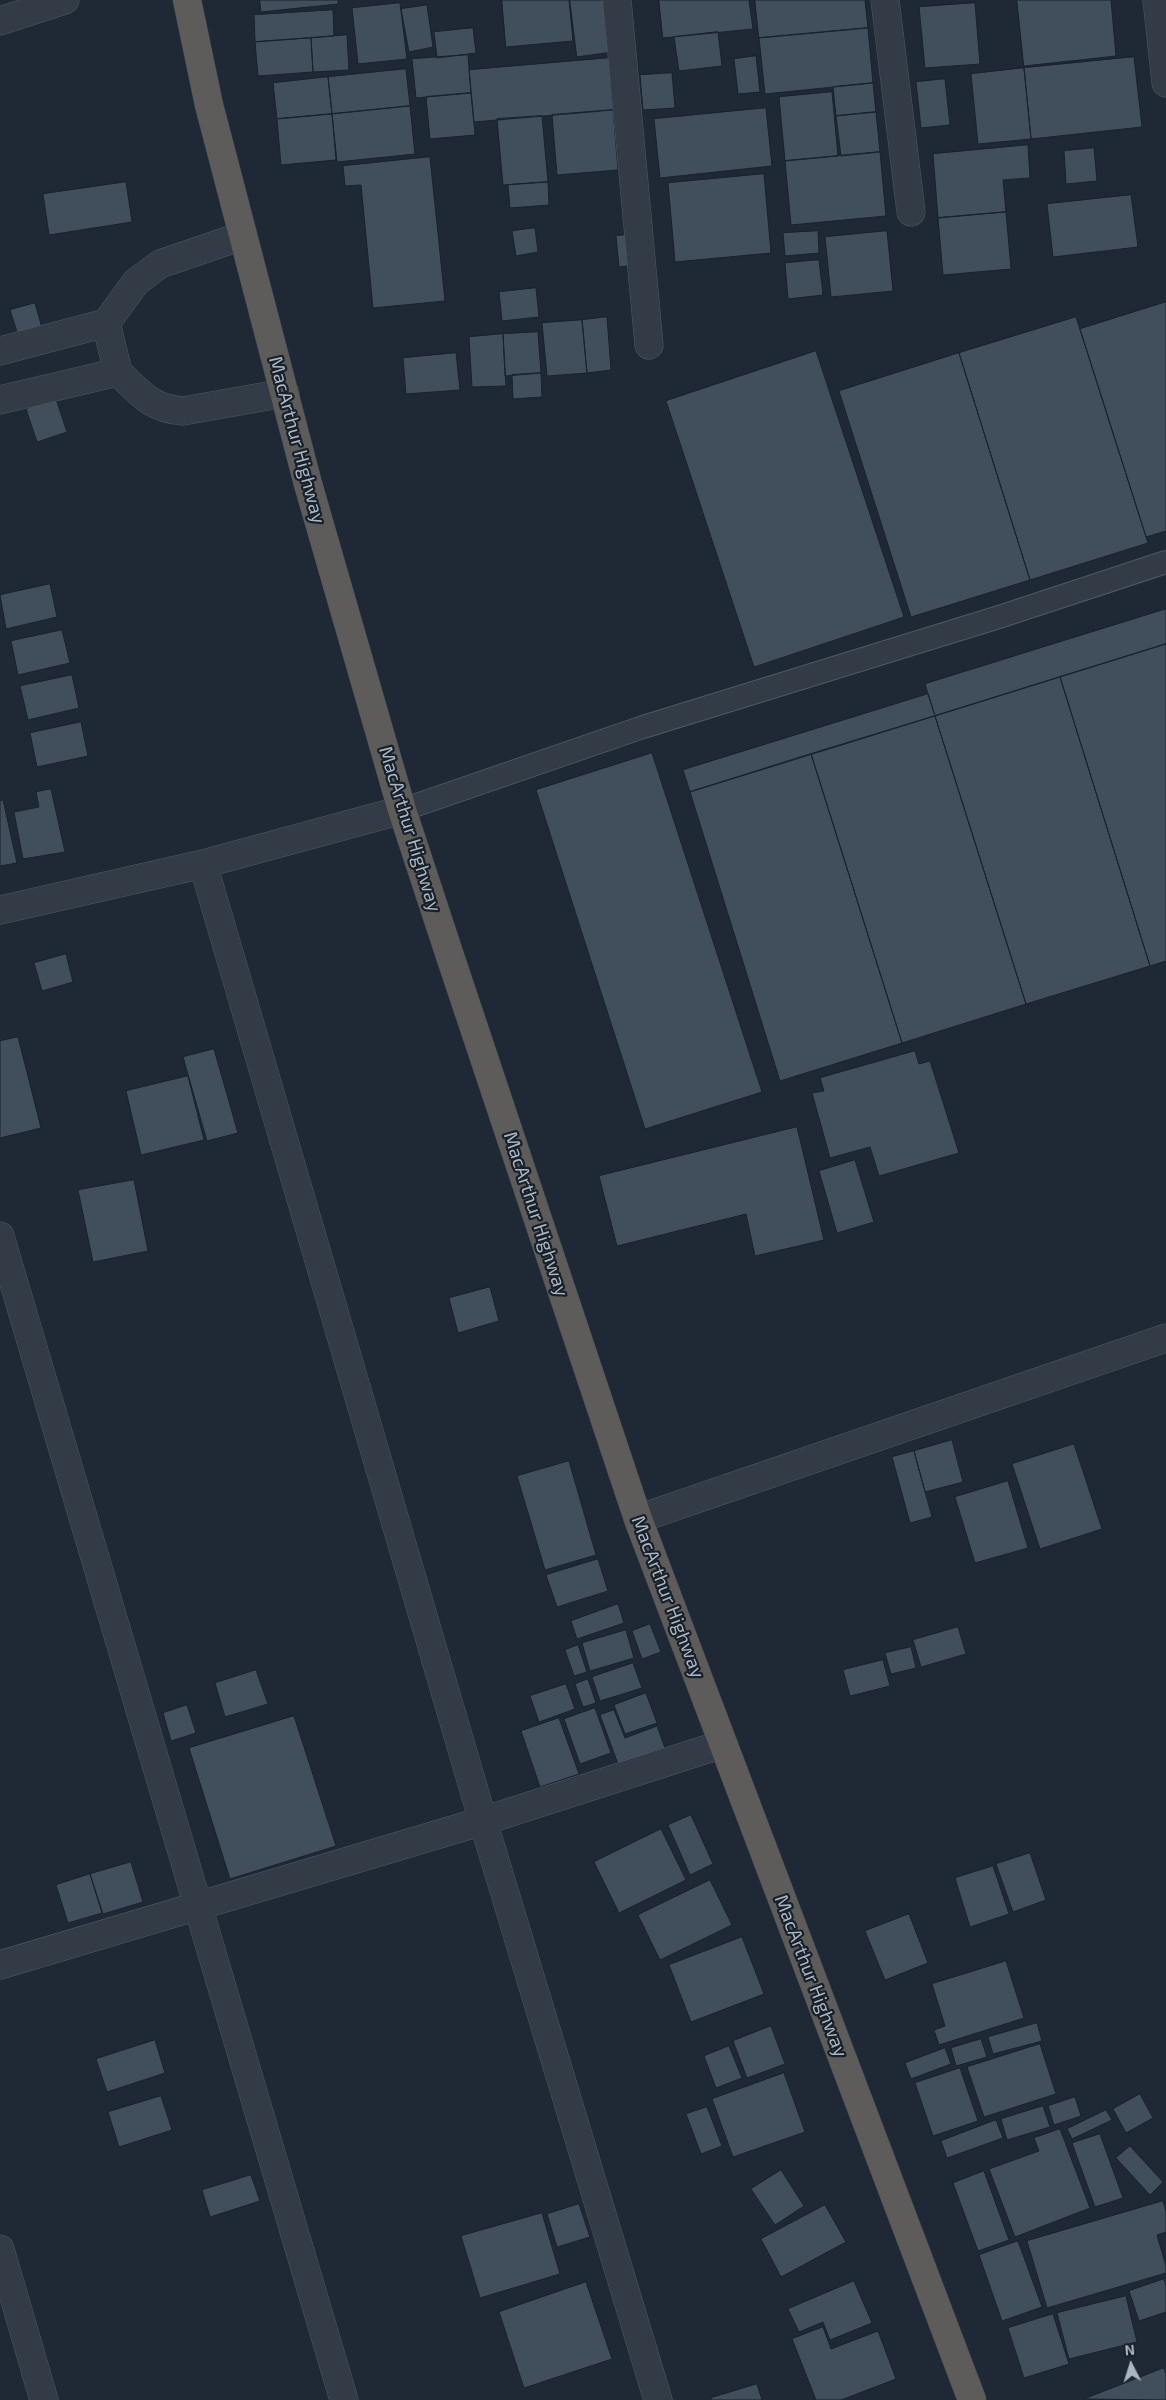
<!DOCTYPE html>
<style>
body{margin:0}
#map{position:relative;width:1166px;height:2400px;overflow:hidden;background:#1f2935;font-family:"Exo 2",sans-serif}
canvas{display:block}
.north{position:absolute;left:1106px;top:2340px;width:50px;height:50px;-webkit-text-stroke:4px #18202a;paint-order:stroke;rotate:355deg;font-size:14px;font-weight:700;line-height:20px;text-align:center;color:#abb6c3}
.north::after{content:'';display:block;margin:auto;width:18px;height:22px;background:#abb6c3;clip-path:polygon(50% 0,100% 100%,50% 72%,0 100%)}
</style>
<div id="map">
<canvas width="1166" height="2400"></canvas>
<div class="north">N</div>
</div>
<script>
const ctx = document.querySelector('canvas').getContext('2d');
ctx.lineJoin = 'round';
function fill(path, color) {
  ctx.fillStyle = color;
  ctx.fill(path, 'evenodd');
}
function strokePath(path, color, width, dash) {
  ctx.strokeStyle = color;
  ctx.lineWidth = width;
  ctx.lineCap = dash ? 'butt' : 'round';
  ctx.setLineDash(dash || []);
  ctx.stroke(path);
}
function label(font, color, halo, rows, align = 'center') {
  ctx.font = font + ' "Exo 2",sans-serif';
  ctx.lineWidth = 4.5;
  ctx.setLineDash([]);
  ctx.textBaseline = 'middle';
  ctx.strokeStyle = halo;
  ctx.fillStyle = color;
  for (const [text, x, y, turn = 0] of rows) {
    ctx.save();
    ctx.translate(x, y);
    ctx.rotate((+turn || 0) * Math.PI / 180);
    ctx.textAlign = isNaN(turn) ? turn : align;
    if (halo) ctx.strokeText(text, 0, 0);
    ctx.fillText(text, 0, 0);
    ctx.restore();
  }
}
const building = new Path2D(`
 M260 0H338V4L261 12Z
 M502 0H569L573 41 506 47Z
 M570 0H605L612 52 577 57Z
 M659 0H749L753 29 663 38Z
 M755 0H865L868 28 759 38Z
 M1017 0H1111L1116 56 1024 66Z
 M400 3 407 59 358 64 352 8Z
 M975 3 980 64 925 68 919 7Z
 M427 5 433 47 409 52 401 9Z
 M333 10 334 36 255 42 254 15Z
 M473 28 476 53 437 58 434 32Z
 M868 28 873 83 765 94 759 38Z
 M718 32 722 66 679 71 674 37Z
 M347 35 349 70 313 72 311 38Z
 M311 38 313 72 258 76 255 42Z
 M468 55 471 93 416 98 412 59Z
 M756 56 760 92 738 94 734 59Z
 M1134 57 1142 127 1031 139 1024 68Z
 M609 58 613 110 474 122 469 70Z
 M1024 68 1031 139 978 144 971 74Z
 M406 69 410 106 332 114 328 77Z
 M672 73 675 108 643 110 640 75Z
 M328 77 332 114 277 119 273 83Z
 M945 79 950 125 921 128 916 82Z
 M873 83 876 112 836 116 833 87Z
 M832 92 838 156 785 161 779 97Z
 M471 93 475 135 430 139 426 97Z
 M410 106 415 154 337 162 332 114Z
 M766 108 772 166 660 178 654 119Z
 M613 110 618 170 557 175 552 115Z
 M876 112 880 152 841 156 836 116Z
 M332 114 336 160 281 165 277 119Z
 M542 116 548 182 503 185 497 119Z
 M1028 145 1030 178 1003 180 1006 212 938 218 933 154Z
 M1094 148 1097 181 1066 184 1064 151Z
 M880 152 886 216 791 225 785 161Z
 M430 157 445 301 373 308 361 185 345 186 343 166Z
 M764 174 771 253 675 262 668 183Z
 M126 182 132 222 49 235 43 194Z
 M548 182 549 205 510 208 508 185Z
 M1131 195 1138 247 1053 257 1047 204Z
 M1006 212 1011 269 943 275 938 218Z
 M535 228 538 252 516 256 512 231Z
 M818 231 819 253 785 256 783 233Z
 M887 231 893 291 831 297 825 237Z
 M633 234 636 265 619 267 616 236Z
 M819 260 823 295 788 299 785 263Z
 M536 288 539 317 502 321 499 292Z
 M1166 302V531L1146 537 1080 329Z
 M35 303 42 328 18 335 10 310Z
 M607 317 611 370 587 373 582 320Z
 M1076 317 1148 543 1030 580 959 353Z
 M582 320 587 373 547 376 542 323Z
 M538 332 541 373 505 376 503 334Z
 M503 334 506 386 472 387 469 337Z
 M816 351 904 617 754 667 666 401Z
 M456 353 460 390 406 394 403 358Z
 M959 353 1030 580 911 617 839 391Z
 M541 373 542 397 513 399 512 375Z
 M56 399 67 432 37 442 26 409Z
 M50 584 57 617 6 629 0 595Z
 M1166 609V644L935 716 925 684Z
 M62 630 70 663 18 675 11 641Z
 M1166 644V961L1150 966 1060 677Z
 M72 675 79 708 28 720 20 686Z
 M1060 677 1150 966 1026 1004 935 716Z
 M928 694 935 716 690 792 683 770Z
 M935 716 1026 1004 902 1043 811 754Z
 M81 722 88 756 37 767 30 733Z
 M652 753 762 1092 645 1129 536 790Z
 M811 754 902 1043 780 1081 690 792Z
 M51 789 65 852 23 859 14 812 39 807 36 792Z
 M3 800 17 863 0 866V801Z
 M66 954 73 982 42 991 34 963Z
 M18 1037 41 1128 0 1138V1041Z
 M214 1049 238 1133 207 1141 183 1057Z
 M915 1051 919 1064 930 1061 959 1153 879 1176 870 1147 830 1158 812 1093 824 1091 820 1078Z
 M188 1076 204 1140 141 1155 126 1091Z
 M797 1127 824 1240 755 1256 746 1214 617 1246 599 1176Z
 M855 1160 874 1222 837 1233 819 1171Z
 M134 1180 148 1251 93 1262 78 1190Z
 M490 1287 499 1321 458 1333 449 1298Z
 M952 1440 963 1482 925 1492 914 1451Z
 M1074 1444 1102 1529 1040 1549 1012 1464Z
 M914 1451 932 1517 910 1523 892 1457Z
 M569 1461 596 1555 545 1570 517 1476Z
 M1008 1481 1028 1548 975 1563 955 1497Z
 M598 1559 608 1591 557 1607 546 1575Z
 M618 1604 624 1623 577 1639 571 1621Z
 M650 1624 661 1652 642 1659 632 1631Z
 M958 1627 966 1654 921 1667 913 1640Z
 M626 1630 634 1658 590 1671 582 1643Z
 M578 1645 587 1672 574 1676 565 1650Z
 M911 1647 916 1668 891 1674 885 1653Z
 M883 1660 890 1686 850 1696 843 1670Z
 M633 1663 642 1688 600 1701 592 1677Z
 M256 1670 268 1704 225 1717 215 1683Z
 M588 1679 596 1703 583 1707 575 1684Z
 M566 1684 575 1709 539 1722 530 1696Z
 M646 1693 657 1723 625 1734 614 1705Z
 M187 1705 196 1733 171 1741 163 1713Z
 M595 1708 611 1753 580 1764 564 1719Z
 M614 1710 625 1738 657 1726 665 1748 618 1764 600 1715Z
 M294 1716 336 1846 230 1879 189 1748Z
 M559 1718 579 1774 540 1787 521 1731Z
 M691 1815 713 1864 690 1875 668 1825Z
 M661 1829 686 1880 619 1913 594 1862Z
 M1030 1853 1046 1900 1013 1912 996 1864Z
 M131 1862 143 1902 103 1914 90 1874Z
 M993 1866 1009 1914 970 1927 955 1878Z
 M90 1874 102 1913 68 1923 56 1885Z
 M710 1880 732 1925 660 1960 638 1915Z
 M909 1914 928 1963 885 1980 865 1931Z
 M742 1937 764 1994 691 2022 669 1965Z
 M1006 1961 1024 2018 939 2045 934 2030 945 2026 932 1984Z
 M1037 2023 1042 2041 993 2054 988 2037Z
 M771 2026 785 2064 747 2078 733 2041Z
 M981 2039 987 2057 956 2066 951 2048Z
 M155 2040 165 2073 107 2092 96 2059Z
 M1040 2044 1056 2094 984 2117 967 2067Z
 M729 2046 742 2078 716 2088 704 2056Z
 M945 2048 951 2064 911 2079 905 2063Z
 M960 2068 978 2121 933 2136 915 2083Z
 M784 2073 805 2132 733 2157 712 2099Z
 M1140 2094 1153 2118 1126 2133 1113 2109Z
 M161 2096 172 2130 119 2147 108 2112Z
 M1075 2097 1081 2116 1054 2125 1048 2106Z
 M1043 2106 1050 2127 1007 2140 1001 2119Z
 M707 2107 722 2146 701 2154 686 2114Z
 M1106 2110 1112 2120 1072 2139 1067 2129Z
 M996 2120 1003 2138 947 2158 941 2141Z
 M1060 2129 1090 2208 1015 2237 989 2169 1039 2151 1034 2138Z
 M1100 2134 1123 2198 1095 2207 1072 2143Z
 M1130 2146 1163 2182 1150 2195 1116 2158Z
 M781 2170 804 2206 775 2225 751 2189Z
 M984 2171 1009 2240 978 2251 953 2183Z
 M251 2175 260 2201 210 2217 202 2190Z
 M1163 2201 1166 2211V2232L1157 2235 1166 2266V2273L1047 2308 1027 2241Z
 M579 2204 590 2237 557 2247 547 2214Z
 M825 2205 846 2242 781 2277 761 2239Z
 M542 2213 560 2274 480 2298 461 2236Z
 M1018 2241 1042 2307 1002 2321 979 2255Z
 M1164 2279 1166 2286V2312L1139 2321 1129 2291Z
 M854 2281 872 2323 830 2340 823 2322 799 2332 788 2309Z
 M586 2282 612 2359 524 2388 499 2312Z
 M1126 2296 1137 2342 1069 2359 1057 2313Z
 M1053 2314 1069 2364 1024 2378 1008 2328Z
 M823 2327 831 2349 878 2331 896 2379 841 2400H816L792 2339Z
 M1164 2368 1166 2374V2400L1084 2399Z
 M757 2384 762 2400H711V2398Z`);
const service = new Path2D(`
 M402 810 643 727 999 617 1166 562`);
const minor = new Path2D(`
 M617 0 649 345
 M885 0 911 212
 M1157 0 1166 83
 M0 21 65 0
 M106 323 118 372
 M0 351 106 323 136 282 160 264 242 236
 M0 400 118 372C139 392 151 409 183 411L285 393
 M203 864 483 1821 658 2400
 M0 910 203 864 402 810
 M0 1236 344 2400
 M638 1519 1166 1338
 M0 1965 483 1821 723 1744
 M0 2249 44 2400`);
const trunk = new Path2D(`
 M187 0 209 105 308 484 402 810 449 953 638 1519 972 2400`);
const streetNames = [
 ["MacArthur Highway",297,440,75],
 ["MacArthur Highway",410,829,73],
 ["MacArthur Highway",536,1214,72],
 ["MacArthur Highway",668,1597,69],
 ["MacArthur Highway",811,1976,69]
];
fill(building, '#414f5d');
strokePath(building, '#1a222c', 1);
strokePath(service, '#4f5964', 24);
strokePath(minor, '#4f5964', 29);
strokePath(trunk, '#3d4650', 29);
strokePath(service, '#323b46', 22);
strokePath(minor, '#323b46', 28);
strokePath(trunk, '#5e5c5a', 28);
label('19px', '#abb6c3', '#18202a', streetNames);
</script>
